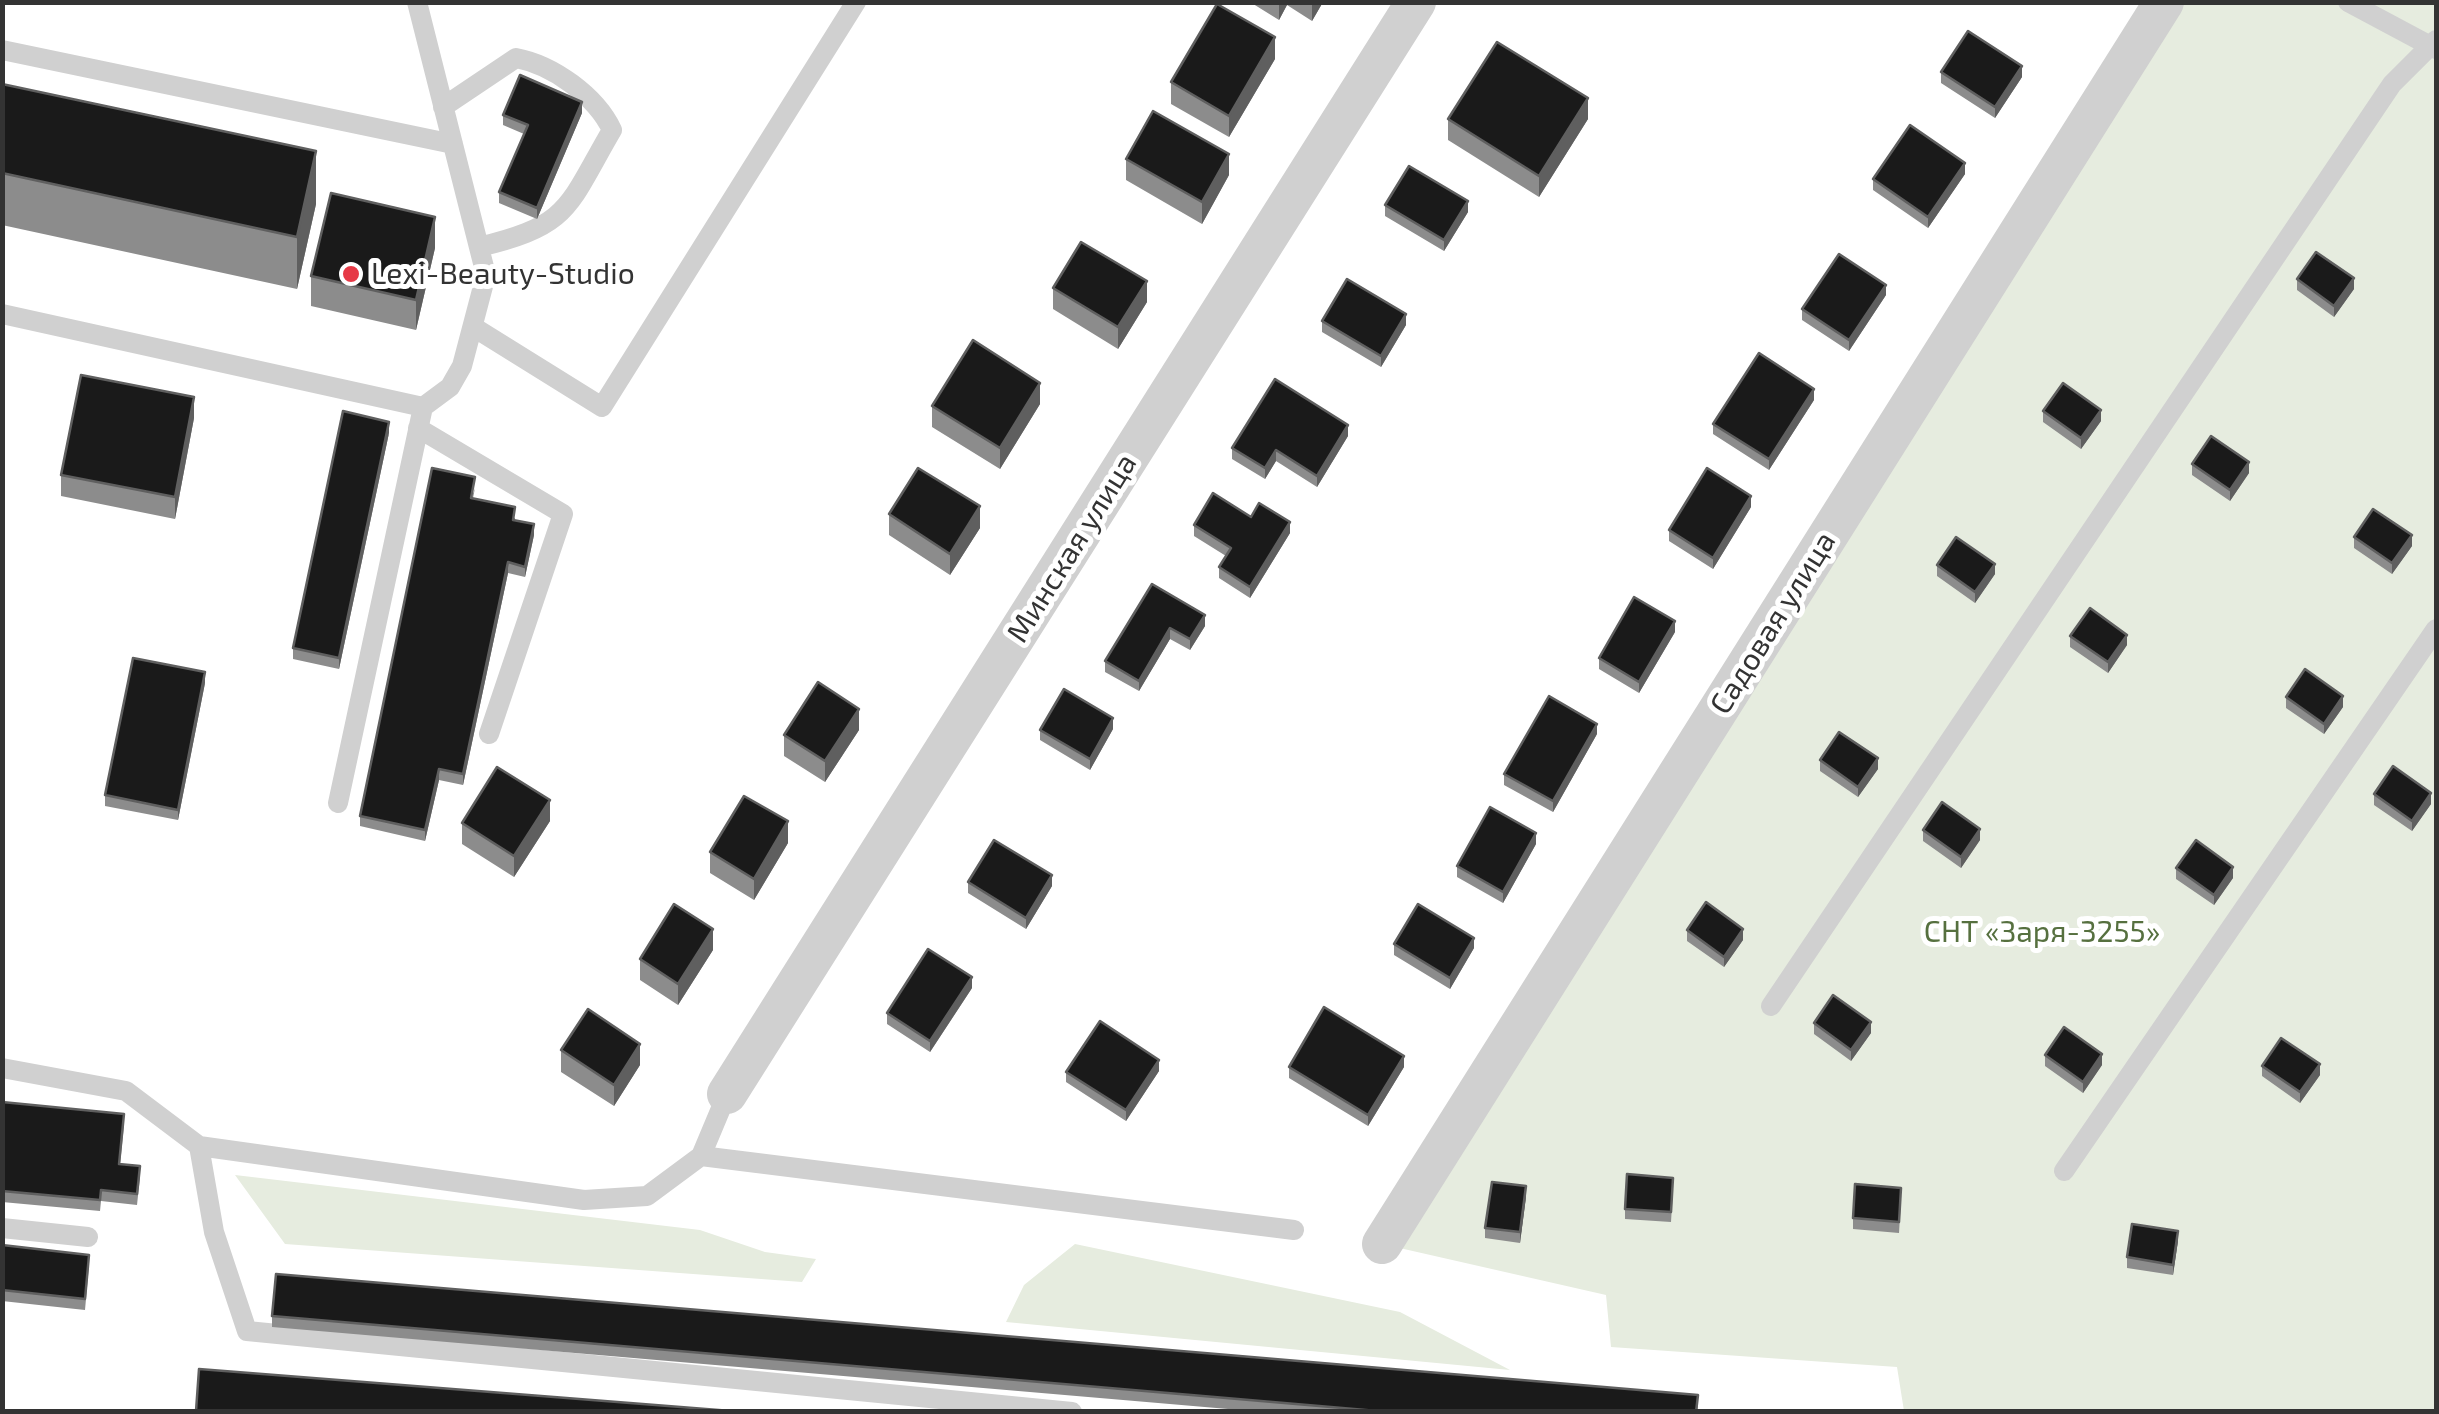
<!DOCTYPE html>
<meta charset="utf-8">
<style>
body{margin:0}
#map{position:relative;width:2439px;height:1414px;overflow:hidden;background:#fff;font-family:"Exo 2",sans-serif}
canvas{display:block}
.frame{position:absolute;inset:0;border:5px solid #333;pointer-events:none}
</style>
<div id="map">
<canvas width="2439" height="1414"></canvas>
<div class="frame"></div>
</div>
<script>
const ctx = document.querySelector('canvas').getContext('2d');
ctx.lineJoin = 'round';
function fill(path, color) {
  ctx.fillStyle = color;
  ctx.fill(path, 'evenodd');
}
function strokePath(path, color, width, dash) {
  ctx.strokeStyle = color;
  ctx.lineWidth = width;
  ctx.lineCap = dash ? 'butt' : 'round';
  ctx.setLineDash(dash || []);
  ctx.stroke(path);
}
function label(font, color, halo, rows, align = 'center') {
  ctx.font = font + ' "Exo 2",sans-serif';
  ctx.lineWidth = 10;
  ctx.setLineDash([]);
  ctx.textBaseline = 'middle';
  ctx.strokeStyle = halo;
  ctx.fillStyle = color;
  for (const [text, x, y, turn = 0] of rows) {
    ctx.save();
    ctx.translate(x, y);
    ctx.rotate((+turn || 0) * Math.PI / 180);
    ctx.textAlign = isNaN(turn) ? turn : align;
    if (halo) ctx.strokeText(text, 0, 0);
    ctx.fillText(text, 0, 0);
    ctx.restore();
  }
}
const green = new Path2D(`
 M2164 3H2436V1411H1904L1897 1367 1611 1347 1606 1295 1382 1244Z
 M235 1175 700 1230 765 1252 816 1259 802 1282 285 1244Z
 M1075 1244 1400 1312 1510 1370 1006 1322 1024 1285Z`);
const service = new Path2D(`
 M2348 2 2436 49
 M2 50 453 144
 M443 107 516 58C553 65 596 96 612 130 567 207 571 225 479 247
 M2 314 423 407 450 387 462 366 486 275 417 2
 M475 328 602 407 856 2
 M418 428 563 514 489 734
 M338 803 423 407
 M1771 1006 2392 84 2436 40
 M2 1068 126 1091 199 1146 214 1232 247 1331 1072 1412
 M199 1146 584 1200 647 1196 701 1156 727 1094
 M701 1156 1294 1230
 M2064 1171 2436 629
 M2 1228 88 1237`);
const minor = new Path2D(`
 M727 1094 1416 2
 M1382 1244 2164 2`);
const wall = new Path2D(`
 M1250 2H1323L1312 21 1287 5 1279 20Z
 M1275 59 1229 137 1171 104V82Z
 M1941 72 2022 77 1995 118 1941 83Z
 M2 84 316 204 297 289 2 225Z
 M582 113 537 219 499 203V192L524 134 503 125V115Z
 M1448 119H1588L1539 197 1448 140Z
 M1126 159 1229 175 1202 224 1126 180Z
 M1965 174 1928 228 1873 190V179Z
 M1385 205 1468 212 1444 251 1385 216Z
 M435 248 416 330 311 306V276Z
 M2297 279 2354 289 2334 317 2297 290Z
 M1053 288 1147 302 1118 349 1053 309Z
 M1886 295 1849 351 1802 320V309Z
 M1322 321 1406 325 1381 367 1322 332Z
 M1814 400 1769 470 1713 434V424Z
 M1040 404 1000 469 932 427V406Z
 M2043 411 2101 421 2081 449 2043 422Z
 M194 418 175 519 61 496V475Z
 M389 433 339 669 293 659V648Z
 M1348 436 1317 487 1276 461 1265 479 1232 459V448Z
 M2192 464 2249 473 2230 501 2192 475Z
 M475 488 473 498 515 518V521L534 535 525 577 508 573 463 785 439 780 425 841 360 826V816Z
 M1751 507 1713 569 1669 541V530Z
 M889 514 980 528 950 575 889 535Z
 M1251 517 1290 533 1250 598 1219 578V567L1226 556 1194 536V525Z
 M2354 537 2412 546 2392 574 2354 548Z
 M1937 565 1995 574 1975 603 1937 576Z
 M1152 584 1205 626 1190 650 1170 639 1139 691 1105 672V661Z
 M1675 632 1639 693 1599 669V658Z
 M2070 636 2127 645 2108 673 2070 647Z
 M205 683 178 820 105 806V795Z
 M2286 697 2343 707 2324 734 2286 708Z
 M1113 729 1090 770 1040 740V730Z
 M859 730 825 782 784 756V735Z
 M1597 734 1553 812 1504 785V774Z
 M1820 760 1878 769 1858 797 1820 771Z
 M2374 794 2431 804 2412 831 2374 805Z
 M550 821 514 877 462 844V823Z
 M1923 830 1980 840 1961 868 1923 841Z
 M788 843 754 900 710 873V852Z
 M1536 844 1503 903 1457 877V866Z
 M2176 868 2233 878 2214 905 2176 879Z
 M968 882 1052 886 1026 929 968 893Z
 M1687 930 1743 940 1724 967 1687 941Z
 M1394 944 1474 948 1450 989 1394 955Z
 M713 950 678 1005 640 980V959Z
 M972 988 930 1052 887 1024V1013Z
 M1814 1023 1871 1033 1851 1061 1814 1034Z
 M561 1050 640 1065 614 1106 561 1072Z
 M2045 1055 2102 1065 2083 1093 2045 1066Z
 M2262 1066 2320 1075 2300 1103 2262 1076Z
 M1289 1067H1404L1368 1126 1289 1078Z
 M1159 1071 1126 1121 1066 1082V1072Z
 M2 1102 124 1125 120 1165 140 1177 137 1205 101 1201 100 1211 2 1202Z
 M1673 1189 1671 1222 1625 1219V1209Z
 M1526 1197 1520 1243 1485 1238V1228Z
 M1901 1199 1899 1233 1853 1229V1218Z
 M2178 1241 2173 1275 2127 1268V1257Z
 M2 1245 89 1265 85 1310 2 1301Z
 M272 1316 1698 1406 1697 1412H1263L272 1327Z`);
const shadedWall = new Path2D(`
 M1279 2H1287V5L1279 20Z
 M1312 2H1323L1312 21Z
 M1275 37V59L1229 137V116Z
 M2022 66V77L1995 118V107Z
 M1588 98V119L1539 197V176Z
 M582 102V113L537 219V208Z
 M316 151V204L297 289V237Z
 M1229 154V175L1202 224V202Z
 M1965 163V174L1928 228V217Z
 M1468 201V212L1444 251V240Z
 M435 217V248L416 330V300Z
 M2354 278V289L2334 317V306Z
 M1147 281V302L1118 349V327Z
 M1886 285V295L1849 351V340Z
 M1406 314V325L1381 367V356Z
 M1040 383V404L1000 469V448Z
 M1814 389V400L1769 470V459Z
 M194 397V418L175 519V497Z
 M2101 410V421L2081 449V438Z
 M389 422V433L339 669V658Z
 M1348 425V436L1317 487V476Z
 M1276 450V461L1265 479V468Z
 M2249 462V473L2230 501V490Z
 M1751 496V507L1713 569V558Z
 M980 506V528L950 575V554Z
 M1290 522V533L1250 598V587Z
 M534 524V535L525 577V567Z
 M2412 535V546L2392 574V563Z
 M508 562V573L463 785V774Z
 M1995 564V574L1975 603V592Z
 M1205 615V626L1190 650V639Z
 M1675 621V632L1639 693V682Z
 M1170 628V639L1139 691V681Z
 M2127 635V645L2108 673V662Z
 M205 672V683L178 820V810Z
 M2343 696V707L2324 734V724Z
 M859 709V730L825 782V761Z
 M1113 718V729L1090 770V759Z
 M1597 724V734L1553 812V801Z
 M1878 758V769L1858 797V787Z
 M439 769V780L425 841V830Z
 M2431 793V804L2412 831V821Z
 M550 800V821L514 877V856Z
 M788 821V843L754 900V879Z
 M1980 829V840L1961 868V857Z
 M1536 833V844L1503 903V892Z
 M2233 867V878L2214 905V895Z
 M1052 875V886L1026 929V918Z
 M713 929V950L678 1005V984Z
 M1743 929V940L1724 967V957Z
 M1474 938V948L1450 989V978Z
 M972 977V988L930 1052V1041Z
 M1871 1022V1033L1851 1061V1050Z
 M640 1044V1065L614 1106V1085Z
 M2102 1054V1065L2083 1093V1082Z
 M1404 1056V1067L1368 1126V1115Z
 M1159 1060V1071L1126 1121V1110Z
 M2320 1064V1075L2300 1103V1092Z
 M1526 1186V1197L1520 1243V1232Z
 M2178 1231V1241L2173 1275V1265Z`);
const building = new Path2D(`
 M1217 4 1275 37 1229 116 1171 82Z
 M1968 31 2022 66 1995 107 1941 72Z
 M1497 42 1588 98 1539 176 1448 119Z
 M520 75 582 102 537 208 499 192 528 125 503 115Z
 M2 84 316 151 297 237 2 173Z
 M1153 111 1229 154 1202 202 1126 159Z
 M1910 125 1965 163 1928 217 1873 179Z
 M1409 166 1468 201 1444 240 1385 205Z
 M331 193 435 217 416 300 311 276Z
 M1081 242 1147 281 1118 327 1053 288Z
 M2316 252 2354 278 2334 306 2297 279Z
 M1839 254 1886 285 1849 340 1802 309Z
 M1347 279 1406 314 1381 356 1322 321Z
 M973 340 1040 383 1000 448 932 406Z
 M1759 353 1814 389 1769 459 1713 424Z
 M81 375 194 397 175 497 61 475Z
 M1275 379 1348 425 1317 476 1276 450 1265 468 1232 448Z
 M2063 383 2101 410 2081 438 2043 411Z
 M343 411 389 422 339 658 293 648Z
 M2211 436 2249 462 2230 490 2192 464Z
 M432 468 475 477 471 498 515 507 513 520 534 524 525 567 508 562 463 774 439 769 425 830 360 816Z
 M918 468 980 506 950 554 889 514Z
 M1707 468 1751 496 1713 558 1669 530Z
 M1213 493 1251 517 1259 503 1290 522 1250 587 1219 567 1231 548 1194 525Z
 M2373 509 2412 535 2392 563 2354 537Z
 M1956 537 1995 564 1975 592 1937 565Z
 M1152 584 1205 615 1190 639 1170 628 1139 681 1105 661Z
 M1634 597 1675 621 1639 682 1599 658Z
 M2090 608 2127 635 2108 662 2070 636Z
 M133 658 205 672 178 810 105 795Z
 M2305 669 2343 696 2324 724 2286 697Z
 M818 682 859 709 825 761 784 735Z
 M1064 689 1113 718 1090 759 1040 730Z
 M1549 696 1597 724 1553 801 1504 774Z
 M1839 732 1878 758 1858 787 1820 760Z
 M2393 766 2431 793 2412 821 2374 794Z
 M497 767 550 800 514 856 462 823Z
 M744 796 788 821 754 879 710 852Z
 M1942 802 1980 829 1961 857 1923 830Z
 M1490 807 1536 833 1503 892 1457 866Z
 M994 840 1052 875 1026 918 968 882Z
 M2196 840 2233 867 2214 895 2176 868Z
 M1706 902 1743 929 1724 957 1687 930Z
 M674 904 713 929 678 984 640 959Z
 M1418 904 1474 938 1450 978 1394 944Z
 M928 949 972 977 930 1041 887 1013Z
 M1833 995 1871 1022 1851 1050 1814 1023Z
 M1324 1007 1404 1056 1368 1115 1289 1067Z
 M588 1009 640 1044 614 1085 561 1050Z
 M1100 1021 1159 1060 1126 1110 1066 1072Z
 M2064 1027 2102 1054 2083 1082 2045 1055Z
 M2281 1038 2320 1064 2300 1092 2262 1066Z
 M2 1102 124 1114 119 1164 140 1166 137 1194 101 1190 100 1200 2 1191Z
 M1627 1174 1673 1178 1671 1212 1625 1209Z
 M1492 1182 1526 1186 1520 1232 1485 1228Z
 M1855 1184 1901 1188 1899 1222 1853 1218Z
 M2132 1224 2178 1231 2173 1265 2127 1257Z
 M2 1245 89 1255 85 1299 2 1290Z
 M276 1274 1698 1395 1696 1412H1389L272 1316Z
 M199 1369 744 1412 196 1411Z`);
const markers = [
 [351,274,10,"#e63946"]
];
const poiNames = [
 ["Lexi-Beauty-Studio",371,274]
];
const streetNames = [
 ["Минская улица",1072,548,-58],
 ["Садовая улица",1773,623,-58]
];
const parkNames = [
 ["СНТ «Заря-3255»",2042,932]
];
fill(green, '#e6ecdf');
strokePath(service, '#d0d0d0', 20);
strokePath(minor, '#d0d0d0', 40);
fill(wall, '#8c8c8c');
fill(shadedWall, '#5f5f5f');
fill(building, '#1a1a1a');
strokePath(building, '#5f5f5f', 2.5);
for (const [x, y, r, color] of markers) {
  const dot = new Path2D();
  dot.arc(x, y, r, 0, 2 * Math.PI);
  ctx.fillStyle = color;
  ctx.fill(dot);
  strokePath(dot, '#fff', 4);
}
label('30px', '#333', '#fff', poiNames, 'left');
label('30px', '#333', '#fff', streetNames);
label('30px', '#56703f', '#fff', parkNames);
</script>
